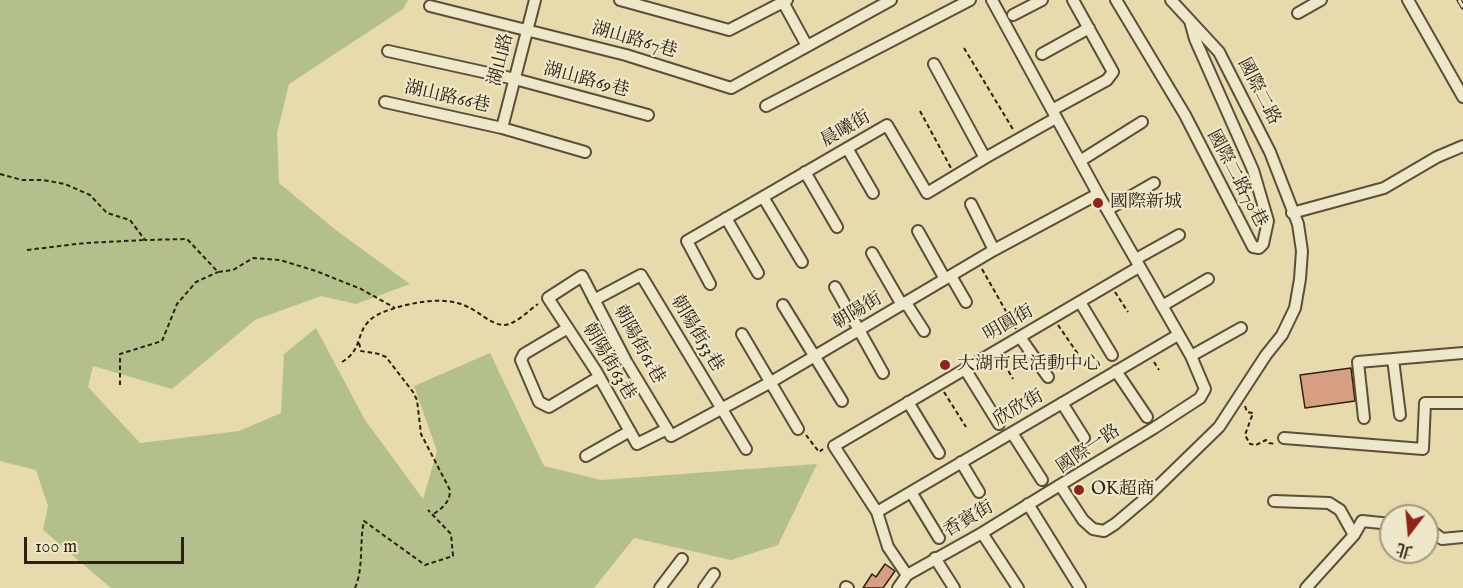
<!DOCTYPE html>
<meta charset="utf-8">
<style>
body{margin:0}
#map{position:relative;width:1463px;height:588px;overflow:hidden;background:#e7daac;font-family:"IM FELL English","Noto Serif TC",serif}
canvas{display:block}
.north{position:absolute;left:1379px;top:504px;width:60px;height:60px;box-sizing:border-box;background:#efe7c9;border:2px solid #a29780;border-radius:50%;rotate:196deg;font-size:16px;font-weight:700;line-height:24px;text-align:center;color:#2e2012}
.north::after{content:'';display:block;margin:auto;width:21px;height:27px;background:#8f2418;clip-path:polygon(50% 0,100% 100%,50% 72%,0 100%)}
.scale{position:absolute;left:24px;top:537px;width:160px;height:27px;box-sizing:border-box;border:3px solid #2e2012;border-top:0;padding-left:8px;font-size:18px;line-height:21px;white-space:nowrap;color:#2e2012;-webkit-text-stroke:4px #efe7c9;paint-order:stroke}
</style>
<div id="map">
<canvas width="1463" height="588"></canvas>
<div class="north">北</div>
<div class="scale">100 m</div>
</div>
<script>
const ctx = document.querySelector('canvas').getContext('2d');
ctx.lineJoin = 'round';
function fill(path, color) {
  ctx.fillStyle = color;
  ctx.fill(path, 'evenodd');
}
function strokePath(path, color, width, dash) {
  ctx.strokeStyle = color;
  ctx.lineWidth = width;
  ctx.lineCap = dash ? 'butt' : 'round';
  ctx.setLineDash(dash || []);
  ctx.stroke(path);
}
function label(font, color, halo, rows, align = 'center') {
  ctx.font = font + ' "IM FELL English","Noto Serif TC",serif';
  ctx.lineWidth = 4.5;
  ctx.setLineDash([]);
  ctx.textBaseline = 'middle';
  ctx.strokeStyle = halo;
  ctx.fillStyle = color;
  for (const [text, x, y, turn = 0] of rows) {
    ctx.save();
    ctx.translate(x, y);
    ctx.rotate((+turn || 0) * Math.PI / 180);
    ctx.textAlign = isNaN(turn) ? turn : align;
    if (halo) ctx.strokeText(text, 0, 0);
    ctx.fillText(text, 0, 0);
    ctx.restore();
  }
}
const green = new Path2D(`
 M0 0H408L403 9 289 84 277 133 279 183 337 231 410 284 356 304 321 296 255 320 172 389 93 366 88 387 140 443 239 431 281 413 284 354 316 328 365 420 423 499 437 451 414 386 490 353 544 466 601 480 817 464 778 545 731 560 634 538 594 588H111L43 530 48 506 36 470 0 461Z`);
const building = new Path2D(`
 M1351 368 1355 401 1305 408 1300 375Z
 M885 564 895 571 883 588H863L872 574 876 577Z`);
const path = new Path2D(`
 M964 48 1014 131
 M920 111 951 168
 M0 174 22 180H43L65 184 90 195 107 213 130 220 145 240 187 239 218 272 233 270 253 258 280 260 316 271 361 289 395 308
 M27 250 85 243 145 240
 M982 269 1016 329
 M1115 292 1128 312
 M1058 325 1078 354
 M359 343 361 351 379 354 386 357 413 392 417 400 421 434 450 490C450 503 442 508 432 515
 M1001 358 1013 379
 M342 362C369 346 349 323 389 310 413 302 447 295 470 308 480 313 491 324 503 325 514 326 529 310 538 304
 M1154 362 1159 370
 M120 385V354L162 341 177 304 196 282 218 272
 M944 392 966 427
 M1245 406 1247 412 1253 413 1245 435 1250 444 1256 445 1266 440 1269 443 1276 444
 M806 435 819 452 823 449
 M355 588C364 567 359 543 364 521L425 565 453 556 451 534 428 510`);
const minor = new Path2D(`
 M620 0 729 30 787 0
 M992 0 1098 194 1191 356 1205 389 1200 398 1154 428 1060 485 1083 520 1093 529 1104 531 1115 524 1147 497 1219 427 1266 355 1282 335 1295 308 1300 279 1302 251 1298 224 1270 152 1219 52 1171 0
 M1116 0 1185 115 1253 247 1259 248 1263 244 1268 221 1253 170 1195 39 1190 21
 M1408 0 1463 97
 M783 2 807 46
 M430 6 626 55 731 88 891 0
 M1298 13 1321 0
 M1013 15 1042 0
 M388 51 515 79 648 115
 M1042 54 1089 28
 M934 64 985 158
 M385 102 502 128 585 152
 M766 106 970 0
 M1052 110 1107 80 1113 72 1073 0
 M502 128 535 0
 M847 148 873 193
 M1080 161 1142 122
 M805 172 837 227
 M763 197 802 262
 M971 204 994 250
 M1107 210 1154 183
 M1292 213 1384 188 1437 157 1463 146
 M726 218 758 273
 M918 231 945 279
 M872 253 902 305
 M1136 259 1179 235
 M951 276 966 302
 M710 284 687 241 887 125 927 193 985 158 1056 118
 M835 287 883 373
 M594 300 641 275 746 449
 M1080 302 1112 355
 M906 303 924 331
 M783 305 842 401
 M1162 306 1208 279
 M568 328 524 354 521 360 539 402 549 407 599 377
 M742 334 798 429
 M1020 337 1048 377
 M1191 356 1241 328
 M1393 359 1400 415
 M965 369 999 424
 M1116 371 1147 417
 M908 402 939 453
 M1062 403 1084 438
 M1364 418 1358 362 1463 353
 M667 429 626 361 582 276 548 298 596 371 637 444 667 429 671 436 771 382 994 250 1098 194
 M1012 433 1042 480
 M1284 438 1423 449 1425 403H1463
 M586 456 630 431
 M961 462 979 492
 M911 492 939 538
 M1274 501 1329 503 1340 510 1354 535
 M1028 504 1080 588
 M877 512 1178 335
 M1427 531 1433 532 1442 539 1463 537
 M982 533 1018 588
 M935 558 954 588
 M907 575 888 547 877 512 834 446 1139 267
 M846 587 848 588
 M660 588 682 559
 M704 588 714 574
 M898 588 907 575 982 533 1060 485
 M1306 588 1354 535 1362 521 1391 524`);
const rail = new Path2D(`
 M1459 0 1463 7`);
const markers = [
 [1098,203,6,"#8f2418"],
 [945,365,6,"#8f2418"],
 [1079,490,6,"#8f2418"]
];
const streetNames = [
 ["湖山路67巷",634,41,16],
 ["湖山路",502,60,-76],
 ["湖山路69巷",586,81,15],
 ["國際二路",1258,92,63],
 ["湖山路66巷",447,98,13],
 ["晨曦街",846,130,-30],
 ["國際二路70巷",1236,179,62],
 ["朝陽街",858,312,-31],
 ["明圓街",1009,324,-30],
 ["朝陽街53巷",696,334,59],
 ["朝陽街61巷",638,345,61],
 ["朝陽街63巷",608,362,59],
 ["欣欣街",1019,409,-30],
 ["國際一路",1089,450,-34],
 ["香賓街",969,520,-30]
];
const poiNames = [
 ["國際新城",1110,203],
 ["大湖市民活動中心",957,365],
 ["OK超商",1091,490]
];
fill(green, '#b3c08b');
fill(building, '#d79e82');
strokePath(building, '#2e2012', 1.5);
strokePath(minor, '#5c4e38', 14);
strokePath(path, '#2e2012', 2, [4.5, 3]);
strokePath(minor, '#efe7c9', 10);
strokePath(rail, '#2e2012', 5);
strokePath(rail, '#efe7c9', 3, [9]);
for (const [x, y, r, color] of markers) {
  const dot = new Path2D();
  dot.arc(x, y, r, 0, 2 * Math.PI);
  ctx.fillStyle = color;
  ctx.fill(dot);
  strokePath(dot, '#efe7c9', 2);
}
label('18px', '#2e2012', '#efe7c9', streetNames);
label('18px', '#2e2012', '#efe7c9', poiNames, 'left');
</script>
